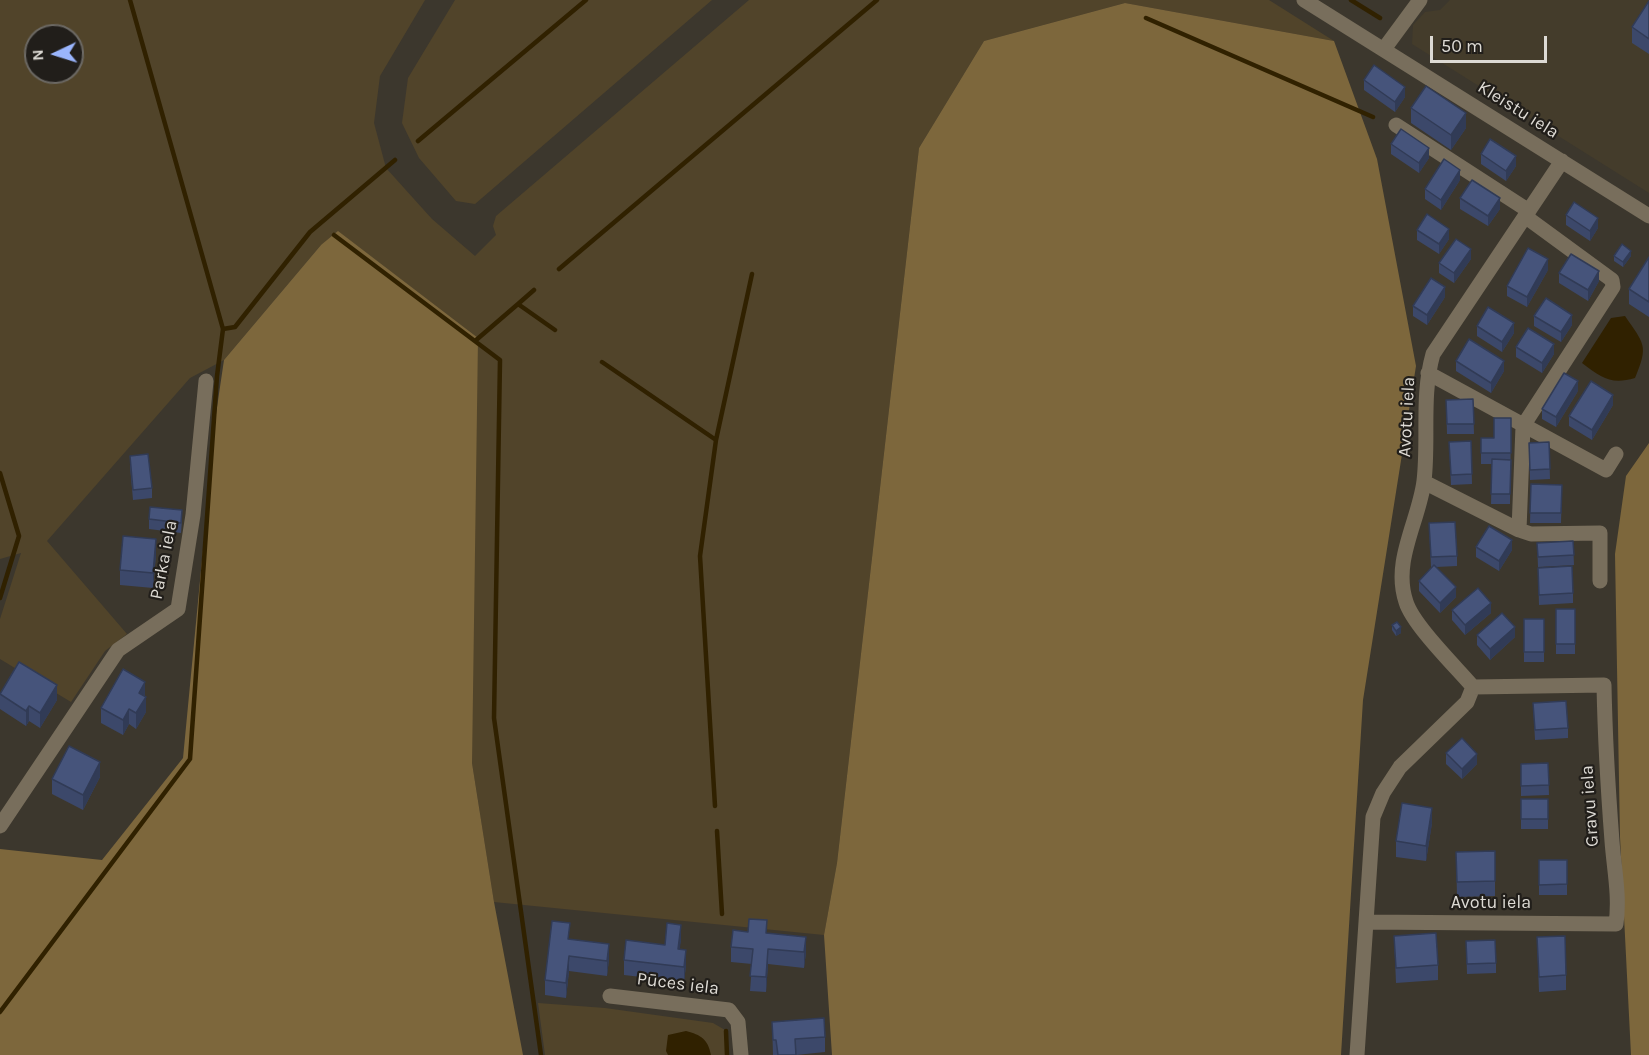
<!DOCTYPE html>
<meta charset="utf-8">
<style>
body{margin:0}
#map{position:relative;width:1649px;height:1055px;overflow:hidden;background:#3c372d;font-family:Karla,sans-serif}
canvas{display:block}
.north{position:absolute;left:24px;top:24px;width:60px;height:60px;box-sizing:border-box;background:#211e1a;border:2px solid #6c6964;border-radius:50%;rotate:266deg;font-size:16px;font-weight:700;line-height:24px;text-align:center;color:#dddad4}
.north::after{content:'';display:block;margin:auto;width:21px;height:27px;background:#9ab5fd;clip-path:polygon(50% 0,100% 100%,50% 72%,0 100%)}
.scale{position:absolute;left:1430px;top:36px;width:117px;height:27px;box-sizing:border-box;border:3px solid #dddad4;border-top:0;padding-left:8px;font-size:18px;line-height:21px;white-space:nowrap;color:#dddad4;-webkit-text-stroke:4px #211e1a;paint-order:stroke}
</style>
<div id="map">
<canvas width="1649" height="1055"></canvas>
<div class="north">N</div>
<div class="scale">50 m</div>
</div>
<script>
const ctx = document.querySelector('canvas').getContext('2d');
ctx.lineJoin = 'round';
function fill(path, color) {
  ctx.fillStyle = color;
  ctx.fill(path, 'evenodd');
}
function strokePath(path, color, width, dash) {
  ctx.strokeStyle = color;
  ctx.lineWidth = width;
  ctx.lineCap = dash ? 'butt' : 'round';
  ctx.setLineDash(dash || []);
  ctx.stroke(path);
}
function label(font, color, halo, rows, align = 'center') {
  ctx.font = font + ' Karla,sans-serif';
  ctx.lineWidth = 4.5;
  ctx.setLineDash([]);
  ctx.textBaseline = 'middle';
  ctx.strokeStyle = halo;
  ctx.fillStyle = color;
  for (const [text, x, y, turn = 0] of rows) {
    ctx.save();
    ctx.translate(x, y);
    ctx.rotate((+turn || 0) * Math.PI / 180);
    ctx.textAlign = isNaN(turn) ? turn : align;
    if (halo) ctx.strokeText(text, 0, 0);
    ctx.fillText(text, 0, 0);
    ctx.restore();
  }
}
const built = new Path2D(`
 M1450 0H1649V193L1412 44 1413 25 1425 12 1440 10Z`);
const green = new Path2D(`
 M0 0H425L380 76 374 123 386 168 432 219 475 256 496 235 493 226 496 216 749 0H1269L1334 41 1125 3 984 41 919 148 837 863 824 935 494 902 472 763 321 245 224 360 190 378 47 541 127 634 105 651 71 702 0 659V619L21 553 0 559ZM36 36H72V72H36Z
 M455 0H712L475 204 456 201 419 158 402 123 408 78Z
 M538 1003 605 1008 713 1023 725 1030V1055H545Z`);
const forest = new Path2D(`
 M1125 3 1334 41 1377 159 1416 366 1363 700 1341 1055H832L824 935 837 863 919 148 984 41Z
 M338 231 478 338 472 763 494 902 523 1055H0V849L102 860 183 758 216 414 224 360 321 245Z
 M1649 443V1055H1631L1620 837 1615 554 1626 476Z`);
const water = new Path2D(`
 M1625 316C1644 344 1649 345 1635 378 1611 385 1602 378 1582 363L1611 318Z
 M686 1031C701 1035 708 1039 711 1055H668L666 1051 668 1035Z`);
const stream = new Path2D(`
 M1351 0 1380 18
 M1146 18 1373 117
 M418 141 586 0
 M334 235 500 360 494 718 541 1055
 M559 269 877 0
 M518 304 534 290
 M223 329 235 327 310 232 395 160
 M475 341 518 304 555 330
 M602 362 716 440 700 556 715 806
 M716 440 752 274
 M0 473 19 536 0 598
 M717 831 722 914
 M0 1012 190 759 217 376 223 329 130 0
 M726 1031 727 1055`);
const minor = new Path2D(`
 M1304 0 1649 216
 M1384 49 1420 0
 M1396 125 1529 211
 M1526 217 1612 280 1613 287 1523 426 1519 530 1531 534 1600 533V581
 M1428 373 1606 470 1616 454
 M1424 482 1519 530
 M1473 687 1467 702 1400 767 1383 793 1373 817 1366 922 1616 924C1620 896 1614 869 1612 841 1608 789 1605 737 1604 685L1473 687C1456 667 1413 625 1406 602 1392 561 1419 521 1424 481 1429 439 1421 396 1433 354L1562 161
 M0 826 118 650 178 609 193 515 206 381
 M610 996 729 1010 738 1022 741 1055
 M1357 1055 1366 922`);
const wall = new Path2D(`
 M1649 1V54L1632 43V27Z
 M1364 80 1405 97 1395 112 1364 90Z
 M1411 108 1466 128 1451 150 1411 123Z
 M1391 144 1429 158 1419 173 1391 154Z
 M1481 154 1516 166 1506 181 1481 164Z
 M1460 180 1441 210 1425 199V189Z
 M1460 198 1500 209 1488 226 1460 209Z
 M1566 215 1598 228 1590 241 1566 225Z
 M1417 230 1449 239 1439 254 1417 240Z
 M1614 256H1631L1623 267 1614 261Z
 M1649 257V317L1629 304V289Z
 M1471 259 1454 283 1439 273V263Z
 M1548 270 1527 307 1507 296V286Z
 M1559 273 1599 281 1588 301 1559 283Z
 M1445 297 1427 325 1413 316V306Z
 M1534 316 1572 325 1561 342 1534 326Z
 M1477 326 1514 333 1502 352 1477 336Z
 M1516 347 1554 354 1542 373 1516 357Z
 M1456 361 1504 371 1491 393 1456 371Z
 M1578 391 1556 427 1542 419V409Z
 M1473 399 1474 434H1447L1446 400Z
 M1613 405 1592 440 1569 426V416Z
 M1511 418 1510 504H1491L1492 464H1481V438H1494Z
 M1471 441 1472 484 1451 485 1449 442Z
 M1549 442 1550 479 1530 480 1529 443Z
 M130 456 152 488V498L133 500 130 466Z
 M1531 484 1562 485 1561 523H1530Z
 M149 519 182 520 181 533 149 529Z
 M1429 523 1457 556V566L1436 567 1456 597 1440 613 1419 591V581L1433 567H1431Z
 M1573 541 1574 565 1538 567 1537 543Z
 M1476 547 1512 550 1499 571 1476 557Z
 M156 554 153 588 120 585V570Z
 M1538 568 1573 593V603L1539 605Z
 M1556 609H1575V654H1556Z
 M1452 610 1491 613 1465 635 1452 620Z
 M1524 619H1544V662H1524Z
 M1392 625 1401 633 1396 636 1392 630Z
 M1477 635 1515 637 1490 660 1477 645Z
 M0 693 57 700 40 728 29 721 26 726 0 709Z
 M145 696 146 712 136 729 129 724 123 735 101 723V708Z
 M1533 703 1568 728V738L1535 740Z
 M1446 753 1477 764 1462 779 1446 764Z
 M1548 763 1549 795 1521 796V764Z
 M100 777 83 810 52 794V779Z
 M1521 799 1548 819V829H1521Z
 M1432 823 1426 861 1396 857V841Z
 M1495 851V896L1457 897 1456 852Z
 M1539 860H1567V895H1539Z
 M767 933 806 952 804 968 768 964 766 992 750 991 752 964 731 962V947Z
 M1394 936 1438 965V980L1396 983Z
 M1537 937 1566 975V990L1539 992Z
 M570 939 609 959 607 976 569 971 566 998 545 995V980Z
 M681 940 679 949 686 965 684 982 624 975V960Z
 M1466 941 1496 963V973L1467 974Z
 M772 1022 825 1037V1052L796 1055H773Z`);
const shadedWall = new Path2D(`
 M1405 87V97L1395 112V102Z
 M1466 113V128L1451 150V135Z
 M1429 148V158L1419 173V163Z
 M1516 156V166L1506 181V171Z
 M1460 170V180L1441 210V200Z
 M1500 198V209L1488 226V216Z
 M1598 218V228L1590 241V231Z
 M1449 229V239L1439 254V244Z
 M1471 249V259L1454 283V273Z
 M1631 251V256L1623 267V262Z
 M1548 259V270L1527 307V297Z
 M1599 271V281L1588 301V290Z
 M1445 287V297L1427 325V315Z
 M1572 315V325L1561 342V332Z
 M1514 323V333L1502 352V342Z
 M1554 344V354L1542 373V363Z
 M1504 361V371L1491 393V383Z
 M1578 381V391L1556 427V417Z
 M1613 395V405L1592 440V430Z
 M156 539V554L153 588V573Z
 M1512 540V550L1499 571V561Z
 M1456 587V597L1440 613V603Z
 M1491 603V613L1465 635V625Z
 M1401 627V633L1396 636V631Z
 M1515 627V637L1490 660V649Z
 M145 682V697L139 693Z
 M57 685V700L40 728V713Z
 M146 697V712L136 729V713Z
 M29 706V721L26 726V711Z
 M129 709V724L123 735V720Z
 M1477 754V764L1462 779V769Z
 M100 762V777L83 810V795Z
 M1432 808V823L1426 861V846Z
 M681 925V940L678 964V949Z
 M806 937V952L804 968V952Z
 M609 944V959L607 976V961Z
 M768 949V964L766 992V977Z
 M686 950V965L684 982V967Z
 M569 956V971L566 998V983Z`);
const building = new Path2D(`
 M1649 1V39L1632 27Z
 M1374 65 1405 87 1395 102 1364 80Z
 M1426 86 1466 113 1451 135 1411 108Z
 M1401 129 1429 148 1419 163 1391 144Z
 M1490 139 1516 156 1506 171 1481 154Z
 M1444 159 1460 170 1441 200 1425 189Z
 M1472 180 1500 198 1488 216 1460 198Z
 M1574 202 1598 218 1590 231 1566 215Z
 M1427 214 1449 229 1439 244 1417 230Z
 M1456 239 1471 249 1454 273 1439 263Z
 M1622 244 1631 251 1623 262 1614 256Z
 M1528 248 1548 259 1527 297 1507 286Z
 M1571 254 1599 271 1588 290 1559 273Z
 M1649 257V302L1629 289Z
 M1431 278 1445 287 1427 315 1413 306Z
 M1546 298 1572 315 1561 332 1534 316Z
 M1488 307 1514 323 1502 342 1477 326Z
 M1528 328 1554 344 1542 363 1516 347Z
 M1469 339 1504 361 1491 383 1456 361Z
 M1564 373 1578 381 1556 417 1542 409Z
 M1591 381 1613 395 1592 430 1569 416Z
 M1473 399 1474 424H1447L1446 400Z
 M1494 418H1511V453H1481V438H1494Z
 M1471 441 1472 474 1451 475 1449 442Z
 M1549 442 1550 469 1530 470 1529 443Z
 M148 454 152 488 133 490 130 456Z
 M1492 459 1511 460 1510 494H1491Z
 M1531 484 1562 485 1561 513H1530Z
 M150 507 182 510 181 523 149 519Z
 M1455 522 1457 556 1431 557 1429 523Z
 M1489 526 1512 540 1499 561 1476 547Z
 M123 536 156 539 153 573 120 570Z
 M1573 541 1574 555 1538 557 1537 543Z
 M1434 565 1456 587 1440 603 1419 581Z
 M1572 566 1573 593 1539 595 1538 568Z
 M1478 588 1491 603 1465 625 1452 610Z
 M1556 609H1575V644H1556Z
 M1502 613 1515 627 1490 649 1477 635Z
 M1524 619H1544V652H1524Z
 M1397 622 1401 627 1396 631 1392 625Z
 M19 662 57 685 40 713 29 706 26 711 0 694Z
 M123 669 145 682 139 693 146 697 136 713 129 709 123 720 101 708Z
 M1566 701 1568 728 1535 730 1533 703Z
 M1462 738 1477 754 1462 769 1446 753Z
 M69 746 100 762 83 795 52 779Z
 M1548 763 1549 785 1521 786V764Z
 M1521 799H1548V819H1521Z
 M1402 803 1432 808 1426 846 1396 841Z
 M1495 851V881L1457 882 1456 852Z
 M1539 860H1567V884L1539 885Z
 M749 919 767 920 766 933 806 937 804 952 768 949 766 977 750 976 753 949 731 947 733 930 748 932Z
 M552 921 570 923 568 939 609 944 607 961 569 956 566 983 545 980Z
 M667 923 681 925 678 949 686 950 684 967 624 960 626 940 665 945Z
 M1436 933 1438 965 1396 968 1394 936Z
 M1565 936 1566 975 1539 977 1537 937Z
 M1495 940 1496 963 1467 964 1466 941Z
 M824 1018 825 1037 795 1039 796 1055H778L776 1040H773L772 1022Z`);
const streetNames = [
 ["Kleistu iela",1518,110,32],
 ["Avotu iela",1407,417,-87],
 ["Parka iela",164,560,-79],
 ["Gravu iela",1590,806,-94],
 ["Avotu iela",1491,903],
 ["Pūces iela",678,984,7]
];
fill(built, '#443c2b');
fill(green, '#51442a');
fill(forest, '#7d673c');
fill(water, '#302100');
strokePath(stream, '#302100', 4.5);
strokePath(minor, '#786e5c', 15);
fill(wall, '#3c486a');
fill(shadedWall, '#313b56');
fill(building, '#46547b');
strokePath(building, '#313b56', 1.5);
label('18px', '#dddad4', '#211e1a', streetNames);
</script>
